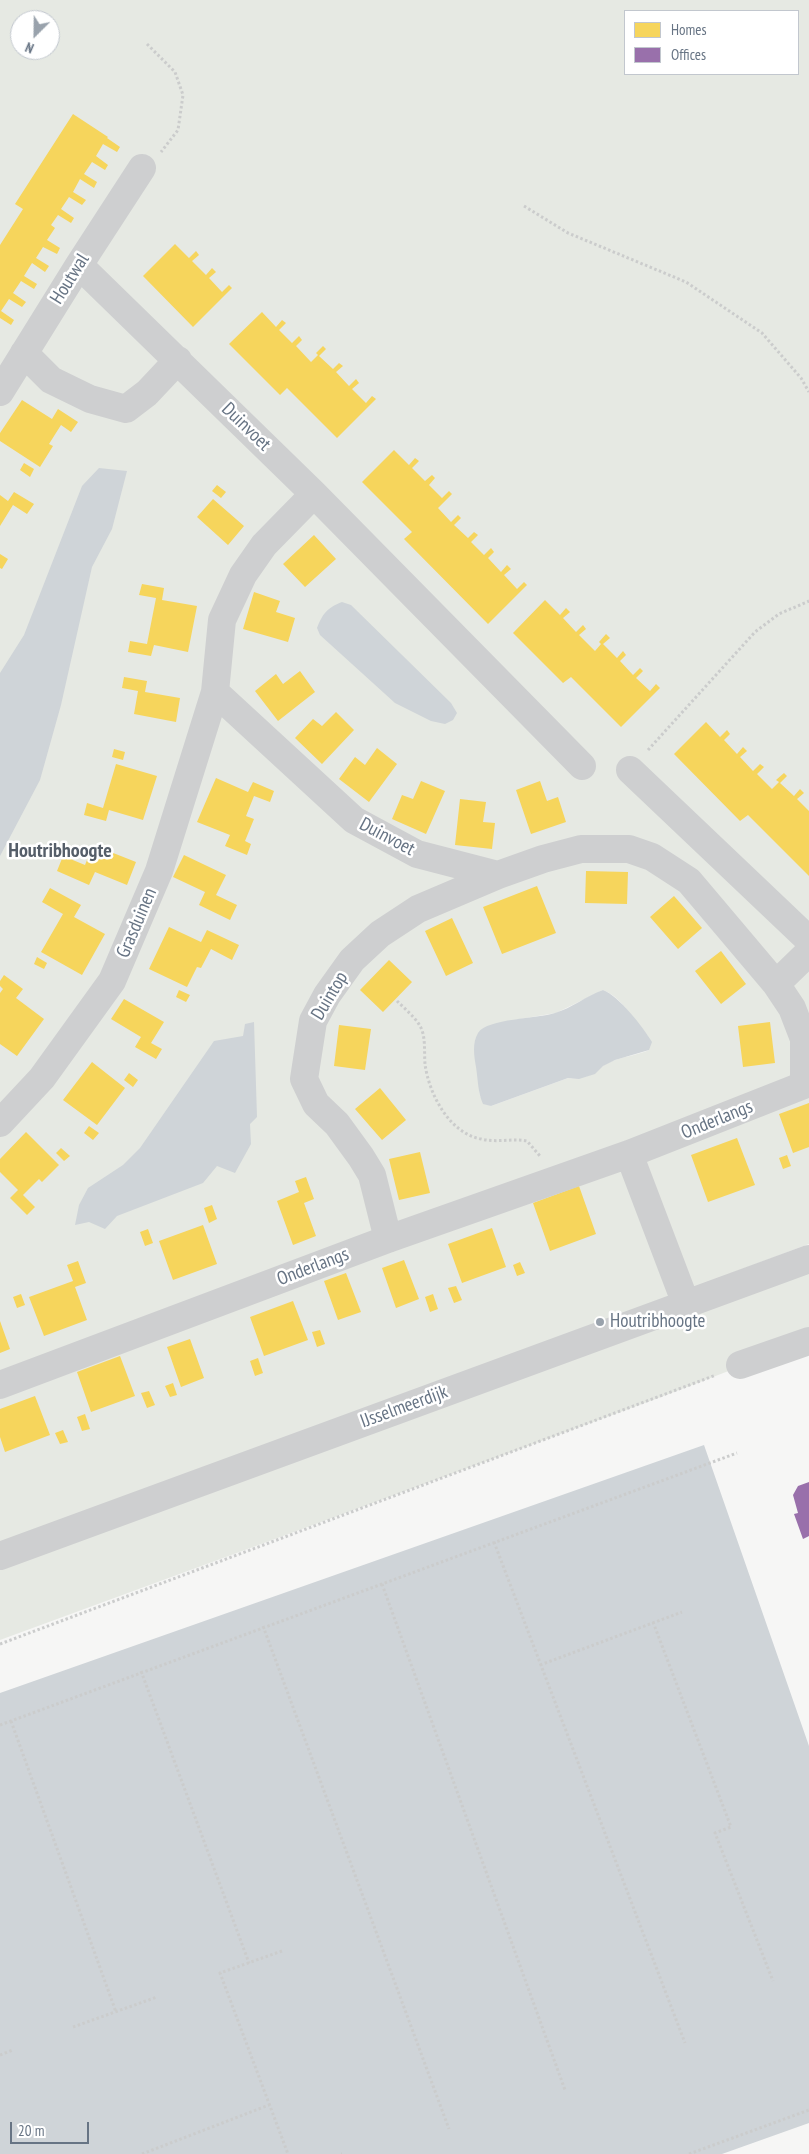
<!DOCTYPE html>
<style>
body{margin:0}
#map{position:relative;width:809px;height:2154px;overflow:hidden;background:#f6f6f5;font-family:"PT Sans Narrow",sans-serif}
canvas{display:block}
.legend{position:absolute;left:624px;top:10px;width:175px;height:65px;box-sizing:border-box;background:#fff;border:1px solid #c2c7ce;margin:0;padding:6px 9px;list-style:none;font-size:15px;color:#677484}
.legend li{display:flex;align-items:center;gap:10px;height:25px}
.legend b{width:25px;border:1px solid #c2c7ce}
.north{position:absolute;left:10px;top:10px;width:50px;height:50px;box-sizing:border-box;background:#fff;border:1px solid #c2c7ce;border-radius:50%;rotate:203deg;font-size:14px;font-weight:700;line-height:20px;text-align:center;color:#677484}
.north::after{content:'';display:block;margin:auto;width:18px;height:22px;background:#99a2ac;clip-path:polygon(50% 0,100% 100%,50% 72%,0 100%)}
.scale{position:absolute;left:10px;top:2122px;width:79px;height:22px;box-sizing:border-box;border:2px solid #677484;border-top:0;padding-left:6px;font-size:15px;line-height:18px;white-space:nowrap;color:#677484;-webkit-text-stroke:4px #fff;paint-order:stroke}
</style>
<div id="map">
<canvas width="809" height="2154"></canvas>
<ul class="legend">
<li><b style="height:14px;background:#f6d55c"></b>Homes</li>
<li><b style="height:14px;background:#9970ab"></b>Offices</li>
</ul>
<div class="north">N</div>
<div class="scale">20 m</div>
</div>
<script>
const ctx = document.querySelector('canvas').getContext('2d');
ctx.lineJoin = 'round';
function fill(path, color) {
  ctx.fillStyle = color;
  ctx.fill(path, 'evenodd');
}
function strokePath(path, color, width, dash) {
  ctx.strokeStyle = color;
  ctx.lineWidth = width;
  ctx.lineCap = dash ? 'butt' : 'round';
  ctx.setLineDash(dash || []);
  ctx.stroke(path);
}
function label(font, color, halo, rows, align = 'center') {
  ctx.font = font + ' "PT Sans Narrow",sans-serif';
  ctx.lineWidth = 5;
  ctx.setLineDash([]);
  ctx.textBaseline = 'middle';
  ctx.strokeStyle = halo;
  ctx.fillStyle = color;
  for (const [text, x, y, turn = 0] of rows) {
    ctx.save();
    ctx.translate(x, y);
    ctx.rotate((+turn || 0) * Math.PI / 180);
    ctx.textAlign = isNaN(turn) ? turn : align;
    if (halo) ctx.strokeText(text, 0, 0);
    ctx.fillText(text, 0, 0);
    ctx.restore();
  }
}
const green = new Path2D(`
 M0 0H809V1244L284 1441 0 1557ZM625 11H798V74H625ZM20 20H50V50H20ZM603 990C627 1000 638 1028 649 1050 638 1055 626 1056 615 1060 594 1067 596 1080 568 1078L491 1106 480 1096 478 1077 514 1020 556 1013Z
 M809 1271V1340L661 1397 0 1640V1568Z`);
const water = new Path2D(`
 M99 468 127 471 112 529 92 567 61 705 40 780 0 856V673L24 635 82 486Z
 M342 602 351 605 451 703 457 713 453 720 445 724 431 721 395 703 320 635 317 628C323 613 327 608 342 602Z
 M603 990C620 997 642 1026 652 1042L649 1050 615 1060 603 1066 595 1074 579 1079 568 1078 491 1106 483 1104C478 1093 478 1080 476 1067 474 1056 472 1043 478 1033 488 1018 537 1019 555 1013 572 1008 586 996 603 990Z
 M254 1022 257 1117 250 1124 251 1144 235 1173 217 1166 203 1183 117 1216 105 1229 89 1222 75 1225 79 1205 88 1188 123 1165 140 1148 214 1041 243 1036 245 1024Z
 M704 1445 809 1746V2123L722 2154H0V1693Z`);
const homes = new Path2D(`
 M73 114 108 137 107 138 120 147 117 152 103 144 96 156 108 165 105 170 92 162 84 174 97 182 94 188 80 179 73 192 86 200 82 205 69 197 61 209 74 218 71 223 58 215 51 225 55 228 47 240 60 248 57 254 43 247 36 258 49 266 45 272 32 263 24 276 37 284 34 289 21 281 13 293 26 302 22 307 9 299 1 311 14 320 11 325 0 318V245L23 209 15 204Z
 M175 244 189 258 196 251 199 255 192 261 206 275 212 268 216 272 209 278 222 292 229 285 232 288 193 327 143 276Z
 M262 312 276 327 282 320 286 323 279 330 292 343 299 336 302 340 296 346 311 362 318 355 316 353 323 346 326 349 319 356 333 369 339 363 343 366 336 372 349 386 356 379 359 383 352 389 366 403 372 396 376 399 337 438 287 388 280 395 229 344Z
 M22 400 52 419 58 409 78 422 71 432 61 425 49 444 53 446 40 467 0 441V433Z
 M394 450 409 465 415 458 419 461 412 468 425 481 432 475 435 478 429 485 442 498 449 491 452 494 438 508 451 522 458 515 461 518 454 525 468 538 474 532 478 535 471 542 484 555 491 548 494 552 488 558 501 572 507 565 511 569 504 575 517 589 524 582 527 585 488 624 404 539 412 532 362 482Z
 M24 463 34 469 30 477 20 470Z
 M217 485 226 492 221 498 212 491Z
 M14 492 34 504 27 514 13 505 0 526V495L8 501Z
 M213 499 244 526 228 545 197 517Z
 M314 535 336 559 305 587 283 564Z
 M0 554 8 559 2 569 0 568Z
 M142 584 164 588 162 600 197 606 188 652 154 645 151 656 128 652 130 641 147 644 156 598 139 595Z
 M254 592 280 601 276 612 295 618 288 642 243 629Z
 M545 600 560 615 566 608 570 612 563 618 576 632 583 625 586 629 579 635 595 651 601 644 599 642 606 634 610 638 603 644 617 658 623 651 626 655 620 661 633 675 640 668 643 671 636 678 650 691 656 684 660 688 621 727 571 677 563 683 513 633Z
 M300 671 315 692 278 721 255 691 276 674 283 684Z
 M124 677 147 681 145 692 180 698 176 722 134 714 138 691 122 688Z
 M336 712 354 730 322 764 295 738 313 719 322 726Z
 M706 722 720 737 727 730 730 734 724 740 737 754 743 747 747 751 740 757 753 771 760 764 764 767 757 774 772 789 779 782 776 780 784 773 787 776 780 783 794 796 800 789 804 793 797 799 809 811V876L748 815 740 821 674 754Z
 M377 748 397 764 369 802 339 779 355 757 365 765Z
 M114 749 125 752 123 760 112 757Z
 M116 764 157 776 143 820 109 810 106 821 84 815 87 803 103 808Z
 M216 778 248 792 253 782 274 791 270 802 254 796 246 816 254 819 245 841 251 844 247 855 225 846 230 835 197 822Z
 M421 781 445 791 426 834 392 819 402 795 413 799Z
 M540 781 547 801 558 797 566 822 531 834 516 790Z
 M460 799 486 802 483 822 495 823 492 849 455 845Z
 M93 845 136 862 127 885 95 872 89 885 57 871 63 856 85 865Z
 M184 855 226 875 216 895 237 905 230 920 199 905 205 892 173 877Z
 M586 871 628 872 627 904 585 903Z
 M537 886 556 933 502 954 483 907Z
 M50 888 81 905 74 917 105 934 82 975 41 952 63 914 42 902Z
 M674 896 702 928 678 949 650 917Z
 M452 918 473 963 446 976 425 931Z
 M169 927 201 942 207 930 239 945 232 960 211 949 201 968 197 967 187 987 149 969Z
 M721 951 746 984 721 1004 695 971Z
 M37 957 47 963 44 969 34 964Z
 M389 960 412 982 383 1012 360 990Z
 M4 975 23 989 16 998 44 1019 17 1056 0 1044V993L3 989 0 986V981Z
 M179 990 190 995 186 1002 176 997Z
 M124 999 164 1022 151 1043 162 1049 156 1059 135 1047 141 1037 111 1019Z
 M770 1022 775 1063 743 1067 738 1026Z
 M339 1025 371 1029 365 1070 334 1066Z
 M92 1062 125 1088 97 1125 63 1100Z
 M129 1073 138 1080 133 1087 124 1080Z
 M380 1088 406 1120 382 1140 355 1109Z
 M809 1103V1147L793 1153 779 1114Z
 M89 1126 99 1133 93 1140 84 1133Z
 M26 1132 59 1165 42 1182 39 1179 23 1195 35 1207 27 1215 10 1198 18 1190 0 1172V1159Z
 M737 1138 755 1185 708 1202 691 1155Z
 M61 1148 70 1156 64 1161 56 1153Z
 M420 1152 430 1193 399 1200 389 1159Z
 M787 1155 791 1166 783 1169 779 1158Z
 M306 1177 314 1199 304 1203 316 1236 293 1245 277 1201 299 1192 295 1181Z
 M579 1186 596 1234 550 1251 533 1203Z
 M212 1205 217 1219 209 1223 204 1208Z
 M203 1225 217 1264 173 1280 159 1241Z
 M492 1228 506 1267 462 1283 448 1244Z
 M148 1229 153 1243 145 1246 140 1232Z
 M404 1260 419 1299 396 1308 382 1268Z
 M78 1261 86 1283 75 1287 87 1320 44 1336 29 1297 73 1281 67 1265Z
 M520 1262 525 1273 517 1276 513 1265Z
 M346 1273 361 1312 338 1320 324 1281Z
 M456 1286 462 1300 454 1303 448 1288Z
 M21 1294 25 1305 17 1308 13 1297Z
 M433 1294 438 1309 430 1312 425 1297Z
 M293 1301 308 1340 264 1356 250 1317Z
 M0 1321 10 1349 0 1353Z
 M320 1330 325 1344 317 1347 312 1332Z
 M190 1339 204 1378 181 1387 167 1347Z
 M120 1356 135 1396 91 1412 77 1372Z
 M258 1358 263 1373 255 1376 250 1361Z
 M173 1383 177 1395 170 1397 165 1386Z
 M149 1391 155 1405 147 1408 141 1393Z
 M35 1396 50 1435 5 1452 0 1437V1409Z
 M85 1414 90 1429 82 1431 77 1417Z
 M63 1430 68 1442 60 1444 55 1433Z`);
const offices = new Path2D(`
 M809 1482V1536L803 1539 794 1514 798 1513 793 1495 798 1486Z`);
const path = new Path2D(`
 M147 44 175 72 183 95 178 130 161 152
 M524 206 568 233 686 282 762 333 801 378 809 392
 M648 750 755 632 779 614 809 601
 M397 1001C404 1008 415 1017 420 1026 426 1036 424 1052 425 1064 429 1094 449 1133 481 1139 497 1143 512 1138 527 1141L540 1156
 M494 1542 685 2043
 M382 1584 565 2090
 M653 1622 731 1827 715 1833 773 1981
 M263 1626 449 2129
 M0 1644 716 1375
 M540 1665 682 1612
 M141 1671 249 1963
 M11 1721 116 2012
 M0 1725 737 1453
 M282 1951 220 1973 288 2154
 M73 2027 157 1997
 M0 2055 13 2050
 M142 2154 269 2105
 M341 2154H342
 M689 2154 809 2110`);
const minor = new Path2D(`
 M79 265 314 494 582 766
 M24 353 51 380 90 399 126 409 147 393 178 360
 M0 392 79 265 142 168
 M314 494 264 545 243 575 222 620 215 692 354 820 417 854 498 875
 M630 770 809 940
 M776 984 809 952
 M0 1123 42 1078 112 981 159 871 215 692
 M629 1154 686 1304
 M388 1239 372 1175 361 1157 337 1124 316 1104 304 1079 313 1021 327 995 352 960 380 934 418 909 498 875 543 859 581 849H629L652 857 689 881 776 984 792 1008 804 1039V1085L809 1083
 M740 1365 809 1341
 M0 1385 388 1239 629 1154 804 1085
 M0 1556 809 1259`);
const markers = [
 [600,1322,5,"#99a2ac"]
];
const streetNames = [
 ["Houtwal",70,279,-58],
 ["Duinvoet",246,427,44],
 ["Duinvoet",387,837,28],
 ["Grasduinen",137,923,-67],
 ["Duintop",330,996,-59],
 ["Onderlangs",717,1120,-22],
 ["Onderlangs",313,1267,-21],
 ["IJsselmeerdijk",404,1407,-20]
];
const poiNames = [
 ["Houtribhoogte",610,1322]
];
const neighbourhoodNames = [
 ["Houtribhoogte",60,851]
];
fill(green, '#e6e9e3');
fill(water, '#cfd4d8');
fill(homes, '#f6d55c');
fill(offices, '#9970ab');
strokePath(path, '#cbcccc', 3, [2.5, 2.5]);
strokePath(minor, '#cecfd0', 28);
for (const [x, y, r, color] of markers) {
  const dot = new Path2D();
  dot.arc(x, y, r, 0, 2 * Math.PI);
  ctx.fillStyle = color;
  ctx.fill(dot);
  strokePath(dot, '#fff', 2);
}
label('19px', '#677484', '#fff', streetNames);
label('19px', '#677484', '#fff', poiNames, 'left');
label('bold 20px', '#555e69', '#fff', neighbourhoodNames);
</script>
